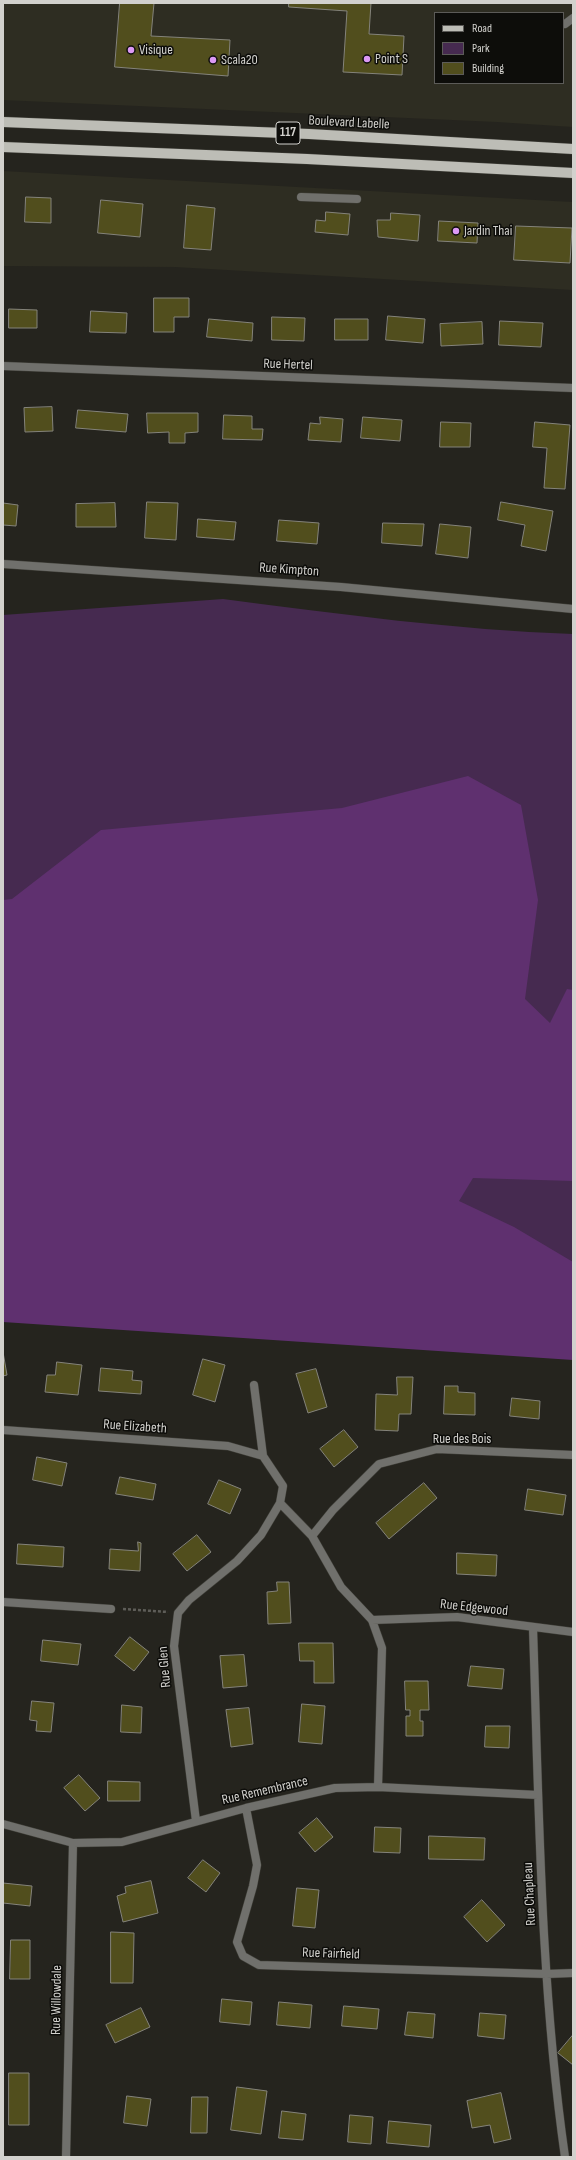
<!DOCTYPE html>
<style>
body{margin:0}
#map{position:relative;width:576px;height:2160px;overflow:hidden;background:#25241e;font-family:"Sofia Sans Condensed",sans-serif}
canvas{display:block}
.frame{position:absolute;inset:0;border:4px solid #d2d1cd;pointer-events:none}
.legend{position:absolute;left:434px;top:12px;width:130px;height:72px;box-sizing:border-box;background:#0d0d0a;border:1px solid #5c5b58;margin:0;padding:5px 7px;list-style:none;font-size:12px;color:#d2d1cd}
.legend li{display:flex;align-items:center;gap:8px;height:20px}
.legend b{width:20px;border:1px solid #5c5b58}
</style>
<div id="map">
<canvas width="576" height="2160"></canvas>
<div class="frame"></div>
<ul class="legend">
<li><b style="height:5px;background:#bdbdb6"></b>Road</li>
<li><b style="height:11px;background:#462a50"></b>Park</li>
<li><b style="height:11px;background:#514e1d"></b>Building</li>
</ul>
</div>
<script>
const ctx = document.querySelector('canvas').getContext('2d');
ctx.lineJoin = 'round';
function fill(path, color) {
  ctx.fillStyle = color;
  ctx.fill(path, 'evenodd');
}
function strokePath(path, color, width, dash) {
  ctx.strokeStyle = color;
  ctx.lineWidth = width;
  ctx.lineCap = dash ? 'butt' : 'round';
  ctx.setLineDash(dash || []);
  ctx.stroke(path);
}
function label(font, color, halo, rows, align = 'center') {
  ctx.font = font + ' "Sofia Sans Condensed",sans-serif';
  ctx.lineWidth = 3;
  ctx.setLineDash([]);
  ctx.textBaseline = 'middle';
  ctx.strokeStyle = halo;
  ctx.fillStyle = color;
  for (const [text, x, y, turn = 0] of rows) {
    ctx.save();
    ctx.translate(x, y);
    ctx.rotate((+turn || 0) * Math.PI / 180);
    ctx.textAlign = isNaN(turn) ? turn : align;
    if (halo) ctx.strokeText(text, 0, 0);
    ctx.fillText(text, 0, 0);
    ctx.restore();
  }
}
const built = new Path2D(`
 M3 3H573V127L497 122 3 100ZM435 13H563V83H435Z
 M3 171 573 202V290L175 267 3 266Z`);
const green = new Path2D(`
 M223 599C340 614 456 630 573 634V1328L3 1295V615Z`);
const forest = new Path2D(`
 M468 776 521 805 538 900 525 999 550 1023 567 989 573 990V1181L473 1178 459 1201 514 1227 573 1262V1360L3 1322V900L12 899 101 830 342 808Z`);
const building = new Path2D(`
 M120 3H154L151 36 230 40 228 76 115 67Z
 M289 3H371L369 34 404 36 402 75 343 72 347 11 289 7Z
 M26 197 51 198V223L25 222Z
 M101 200 143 204 140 237 98 233Z
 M187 205 215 208 211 250 184 248Z
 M326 212 350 214 348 235 315 232 316 220 325 221Z
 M391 213 420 215 418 241 378 237 377 220H390Z
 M439 221 478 223 477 243 438 241Z
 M516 226 572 228 570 263 514 260Z
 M154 298H189V317H174V332H154Z
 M9 309 37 310V328H9Z
 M91 311 127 313 126 333 90 332Z
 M388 316 425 319 423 343 386 340Z
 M272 317 305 318 304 341 272 340Z
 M209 319 253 323 252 341 207 337Z
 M335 319H368V340H335Z
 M500 321 543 323 541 347 499 345Z
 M482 322 483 344 441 346 440 324Z
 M52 407 53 431 25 432 24 408Z
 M78 410 128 414 126 432 76 428Z
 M147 413H198V432L185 433V443H169V432L148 433Z
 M224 415 252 416V429H263L262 440 223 439Z
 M320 417 343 419 341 442 308 440 310 423 320 424Z
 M363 417 402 420 400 441 361 438Z
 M441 422 471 423 470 447H440Z
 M535 422 570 425 565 489 544 488 547 448 533 447Z
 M147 502 178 503 176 540 145 538Z
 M501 502 553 511 546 551 521 546 525 525 498 520Z
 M3 503 18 505 16 526 3 525Z
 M115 503 116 527H76V504Z
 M198 519 236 522 234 540 197 537Z
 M279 520 319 523 317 544 277 541Z
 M383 523 424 524 422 546 382 543Z
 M440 524 471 527 468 558 436 554Z
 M3 1352 7 1375 3 1376Z
 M203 1359 225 1365 215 1402 193 1395Z
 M57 1362 82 1365 78 1395 45 1392 47 1375H55Z
 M101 1368 133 1371 132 1380 142 1381 141 1394 99 1391Z
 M316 1369 327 1407 308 1413 296 1374Z
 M397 1377H413L411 1414H399L398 1431 375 1430 376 1394 397 1395Z
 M445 1386H458V1392L475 1393V1415L444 1414Z
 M512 1398 540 1401 539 1419 510 1416Z
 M344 1430 358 1447 334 1467 320 1449Z
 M37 1457 67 1463 62 1486 33 1480Z
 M120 1477 156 1484 153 1500 116 1494Z
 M219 1480 241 1489 230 1514 208 1504Z
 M424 1483 437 1498 389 1539 376 1523Z
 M528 1489 566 1495 563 1515 525 1510Z
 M197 1535 211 1552 187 1571 173 1554Z
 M138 1542 141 1543 140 1571 109 1569 110 1549 138 1551Z
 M18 1544 64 1547 63 1567 17 1564Z
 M457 1553 497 1555 496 1576 457 1574Z
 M277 1582H289L291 1623 268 1624 267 1592 277 1591Z
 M130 1637 149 1652 134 1671 115 1656Z
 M43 1640 81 1644 78 1665 41 1661Z
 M299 1643H333L334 1683H314V1661H300Z
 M244 1655 247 1686 223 1688 220 1656Z
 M471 1666 504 1669 502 1689 468 1686Z
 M405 1681H428L429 1710H420V1721H423V1736H406V1716H410V1710H406Z
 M32 1701 54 1703 51 1732 36 1731 37 1721 30 1720Z
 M302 1704 325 1706 322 1744 299 1742Z
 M122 1705 142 1707 141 1733 121 1732Z
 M249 1708 253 1744 231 1747 226 1710Z
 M486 1726H510L509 1748 485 1747Z
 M79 1775 100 1798 85 1811 64 1788Z
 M108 1781 140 1782V1801H108Z
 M317 1818 333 1837 315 1852 299 1833Z
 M375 1827 401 1828 400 1853 374 1852Z
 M429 1836 485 1838 484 1860 429 1859Z
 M203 1860 220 1873 206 1892 188 1878Z
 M151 1881 158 1913 123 1922 117 1896 126 1893 125 1887Z
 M3 1883 32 1886 30 1906 3 1903Z
 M297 1888 319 1890 315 1928 293 1926Z
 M482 1900 505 1925 487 1942 464 1917Z
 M111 1932 134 1933 133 1983H111Z
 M11 1940H30V1979H10Z
 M222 1999 252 2002 250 2025 220 2022Z
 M279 2002 312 2005 310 2028 277 2025Z
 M344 2006 379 2009 377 2029 342 2026Z
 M141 2008 150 2027 115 2043 106 2025Z
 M408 2012 435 2014 433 2038 405 2035Z
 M480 2013 506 2015 504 2039 478 2036Z
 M573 2035V2065L558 2053Z
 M9 2073H29V2125H9Z
 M237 2087 267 2091 261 2134 231 2130Z
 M501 2093 511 2139 494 2143 490 2125 472 2128 467 2101Z
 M127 2096 151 2099 147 2126 124 2123Z
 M192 2097H208L207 2133H191Z
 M282 2111 306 2114 303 2140 279 2138Z
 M350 2115 373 2117 371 2144 348 2142Z
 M389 2121 431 2125 429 2147 387 2143Z`);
const path = new Path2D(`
 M123 1609 168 1612`);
const lane = new Path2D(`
 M565 24 573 18
 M301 197 357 199`);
const street = new Path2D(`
 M3 366 573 388
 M3 564 341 587 573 609
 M254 1385 263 1456
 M3 1430 228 1446 263 1456 283 1486 280 1503 261 1535 237 1561 189 1600 178 1613 174 1646 196 1821
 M280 1503 312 1536 341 1587 372 1620 382 1648 378 1787
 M312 1536 333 1510 379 1464 437 1449 573 1455
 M3 1602 111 1609
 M372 1620 457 1617 573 1632
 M533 1628C539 1804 540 1982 565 2157
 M246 1808 257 1865 253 1886 237 1942 243 1956 259 1965 546 1974 573 1973
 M3 1824 73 1843 122 1842 246 1808 335 1788 378 1787 538 1795
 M66 2157 73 1843`);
const primary = new Path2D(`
 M3 122 309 134 573 149
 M3 147 307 159 573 173`);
const markers = [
 [131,50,4,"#dc99f4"],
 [367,59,4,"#dc99f4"],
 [213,60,4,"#dc99f4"],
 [456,231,4,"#dc99f4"]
];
const shields = [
 [288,133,24]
];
const shieldNames = [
 ["117",288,133]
];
const poiNames = [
 ["Visique",139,50],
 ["Point S",375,59],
 ["Scala20",221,60],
 ["Jardin Thai",464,231]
];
const streetNames = [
 ["Boulevard Labelle",349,123,3],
 ["Rue Hertel",288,365,2],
 ["Rue Kimpton",289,570,4],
 ["Rue Elizabeth",135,1427,4],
 ["Rue des Bois",462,1439],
 ["Rue Edgewood",474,1608,6],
 ["Rue Glen",165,1667,-95],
 ["Rue Remembrance",265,1791,-13],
 ["Rue Chapleau",530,1894,-93],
 ["Rue Fairfield",331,1954,2],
 ["Rue Willowdale",57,2000,-89]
];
fill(built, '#2e2d22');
fill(green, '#462a50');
fill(forest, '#5f306f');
fill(building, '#514e1d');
strokePath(building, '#84837b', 1);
strokePath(lane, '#41403a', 9);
strokePath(street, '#41403a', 9);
strokePath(primary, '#41403a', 11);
strokePath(path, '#5e5d58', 2.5, [3, 2]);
strokePath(lane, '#70706c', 8);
strokePath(street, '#70706c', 8);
strokePath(primary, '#bdbdb6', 10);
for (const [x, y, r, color] of markers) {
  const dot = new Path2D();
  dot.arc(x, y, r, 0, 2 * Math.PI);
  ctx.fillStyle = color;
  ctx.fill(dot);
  strokePath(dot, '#0d0d0a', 1.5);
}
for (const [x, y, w] of shields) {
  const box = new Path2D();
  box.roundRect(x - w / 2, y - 11, w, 22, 3);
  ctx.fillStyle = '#0d0d0a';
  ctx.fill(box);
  strokePath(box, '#d2d1cd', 1);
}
label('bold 13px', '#d2d1cd', null, shieldNames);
label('14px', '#d2d1cd', '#0d0d0a', poiNames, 'left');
label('14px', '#d2d1cd', '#0d0d0a', streetNames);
</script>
